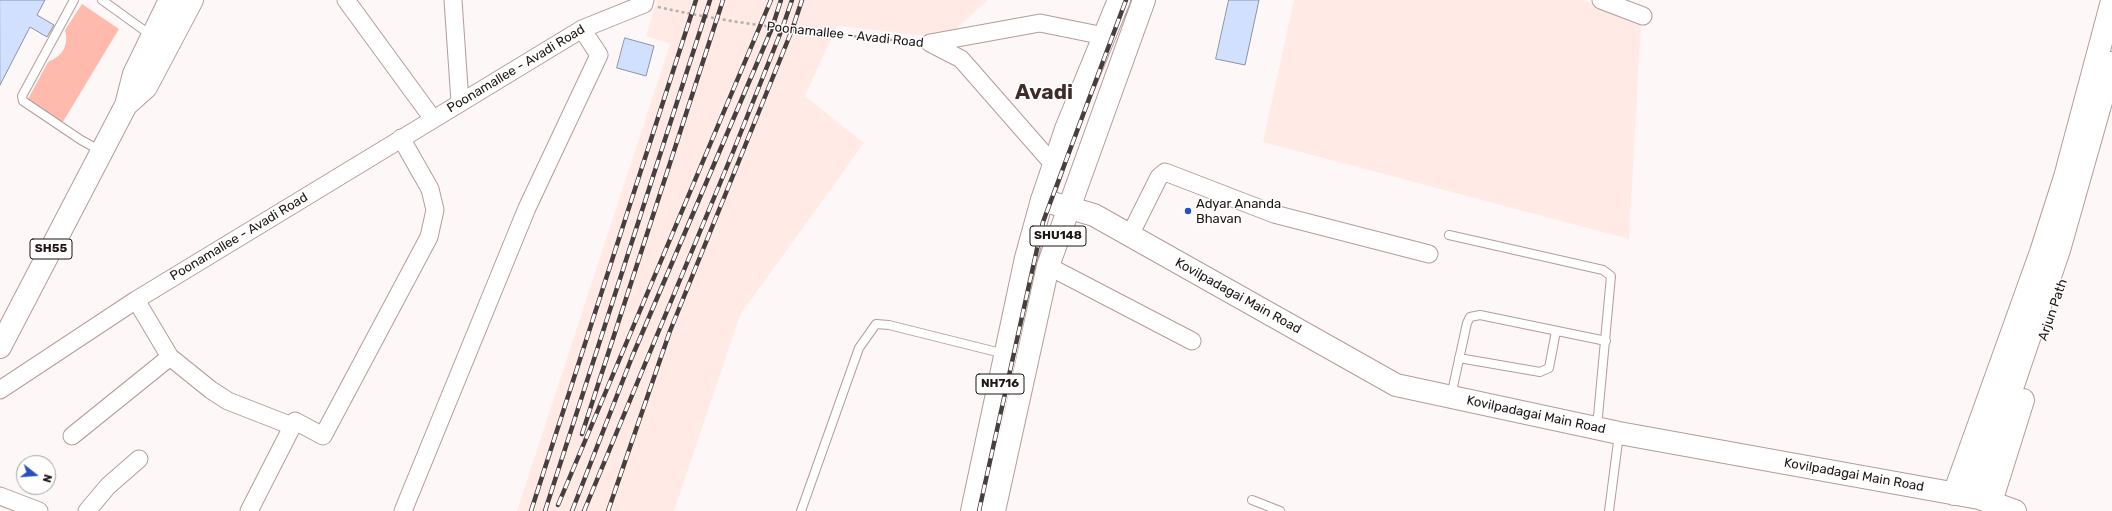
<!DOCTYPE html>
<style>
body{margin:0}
#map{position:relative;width:2112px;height:511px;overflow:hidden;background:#fdf8f7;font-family:Rubik,sans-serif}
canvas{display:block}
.north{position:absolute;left:16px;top:455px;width:40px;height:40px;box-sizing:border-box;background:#fff;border:1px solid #a5a1a1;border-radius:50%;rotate:107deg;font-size:11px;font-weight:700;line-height:16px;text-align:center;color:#1d1513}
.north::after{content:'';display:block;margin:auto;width:14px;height:18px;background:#2950bf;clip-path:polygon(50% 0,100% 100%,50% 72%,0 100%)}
</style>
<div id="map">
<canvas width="2112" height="511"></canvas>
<div class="north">N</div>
</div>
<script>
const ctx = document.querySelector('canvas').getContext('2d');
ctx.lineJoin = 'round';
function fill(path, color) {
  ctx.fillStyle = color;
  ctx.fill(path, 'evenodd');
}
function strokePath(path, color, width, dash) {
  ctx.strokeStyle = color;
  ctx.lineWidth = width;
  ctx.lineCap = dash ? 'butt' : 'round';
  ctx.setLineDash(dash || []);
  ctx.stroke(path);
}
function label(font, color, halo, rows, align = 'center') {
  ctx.font = font + ' Rubik,sans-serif';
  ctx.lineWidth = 3;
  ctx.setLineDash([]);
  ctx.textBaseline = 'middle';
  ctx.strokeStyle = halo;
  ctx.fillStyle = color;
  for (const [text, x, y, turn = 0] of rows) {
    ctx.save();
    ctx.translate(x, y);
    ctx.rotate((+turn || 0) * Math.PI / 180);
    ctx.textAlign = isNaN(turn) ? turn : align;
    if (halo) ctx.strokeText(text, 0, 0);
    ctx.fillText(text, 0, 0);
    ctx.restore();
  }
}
const built = new Path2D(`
 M657 0H988L946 38 837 26 805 96 864 143 740 315 674 511H517L670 44 646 36Z
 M1294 0H1584L1641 23 1629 239 1263 142Z`);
const green = new Path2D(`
 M82 4 119 29 61 125 26 103 48 62C63 56 69 45 65 30Z`);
const building = new Path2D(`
 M0 0H45L37 15 54 25 47 37 30 27 0 85Z
 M1229 0H1259L1245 65 1216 59Z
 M625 38 654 46 646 76 617 68Z`);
const path = new Path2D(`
 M658 7C743 26 828 34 914 42`);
const lane = new Path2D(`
 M74 0 22 96 23 101 81 140 101 151
 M102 0 152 36
 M1449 235 1603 270 1611 276 1597 427
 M1459 358 1540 372 1549 368 1556 331
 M1451 396 1467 323 1470 317 1480 315 1606 341
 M1252 500 1280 511
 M801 511 859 348 876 324 889 325 1005 354
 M1609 511 1619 434`);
const street = new Path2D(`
 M346 0 433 119
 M453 0 460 102
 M1601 0 1643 16
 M930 43 1040 23 1104 36
 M930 43 961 59 1053 164
 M1130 235 1159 177 1165 172 1274 214 1429 254
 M1048 266 1192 341
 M136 300 170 357 211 390 228 401 292 426
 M0 390 136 300 582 29 644 4 645 0
 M72 436 170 357
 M0 496 39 511
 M87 511 108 486 139 459
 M249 511 295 421 323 436 429 237 435 210 430 189 401 138
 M403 511 527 208 599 55 582 29`);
const secondary = new Path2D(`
 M1042 200 1094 215 1396 385 1619 433 1979 498 2015 511
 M1954 494 2041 252 2065 177 2112 1
 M1975 497 2059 250 2112 63
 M1991 502 2023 400`);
const primary = new Path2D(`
 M126 105 146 87 192 0
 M0 347 126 105 134 74 170 0`);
const highway = new Path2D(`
 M972 511 1026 258 1042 200 1066 129 1119 0
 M994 511 1048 266 1144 0`);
const rail = new Path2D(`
 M582 434 723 0
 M558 505 771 0
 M531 511 696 0
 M545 511 710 0
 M572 511 632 357 772 28 781 0
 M584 511 733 152 782 29 792 0
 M608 511 670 331 792 30 802 0
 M979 511 1043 222 1126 0`);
const markers = [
 [1188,211,4,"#2950bf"]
];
const shields = [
 [1058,236,56],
 [51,249,42],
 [1000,384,48]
];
const shieldNames = [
 ["SHU148",1058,236],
 ["SH55",51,249],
 ["NH716",1000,384]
];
const streetNames = [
 ["Poonamallee - Avadi Road",845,35,6],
 ["Poonamallee - Avadi Road",516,69,-31],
 ["Poonamallee - Avadi Road",239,237,-31],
 ["Kovilpadagai Main Road",1238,296,29],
 ["Arjun Path",2053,310,-71],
 ["Kovilpadagai Main Road",1536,415,12],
 ["Kovilpadagai Main Road",1854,475,10]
];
const poiNames = [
 ["Adyar Ananda",1196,204],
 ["Bhavan",1196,219]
];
const townNames = [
 ["Avadi",1044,93]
];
fill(built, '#ffeae6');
fill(green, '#ffbaae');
fill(building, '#d2e0ff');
strokePath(building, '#8a93a5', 1);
strokePath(lane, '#b49c98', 10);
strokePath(street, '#b49c98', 19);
strokePath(secondary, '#b49c98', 24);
strokePath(primary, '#b49c98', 24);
strokePath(highway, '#b49c98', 24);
strokePath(path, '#b4aead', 2.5, [3, 3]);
strokePath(lane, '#fff', 8);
strokePath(street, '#fff', 17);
strokePath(secondary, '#fff', 22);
strokePath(primary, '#fff', 22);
strokePath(highway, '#fff', 22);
strokePath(rail, '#473f3d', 4.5);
strokePath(rail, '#fff', 3, [9]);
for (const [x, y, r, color] of markers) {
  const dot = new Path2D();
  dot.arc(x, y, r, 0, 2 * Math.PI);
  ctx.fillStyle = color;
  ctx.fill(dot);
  strokePath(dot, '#fff', 1.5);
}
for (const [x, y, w] of shields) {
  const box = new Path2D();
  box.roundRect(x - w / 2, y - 10, w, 20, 3);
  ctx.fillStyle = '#fff';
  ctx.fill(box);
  strokePath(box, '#1d1513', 1);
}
label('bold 12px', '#1d1513', null, shieldNames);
label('13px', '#1d1513', '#fff', streetNames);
label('13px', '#1d1513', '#fff', poiNames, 'left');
label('bold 21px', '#3f2c29', '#fff', townNames);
</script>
